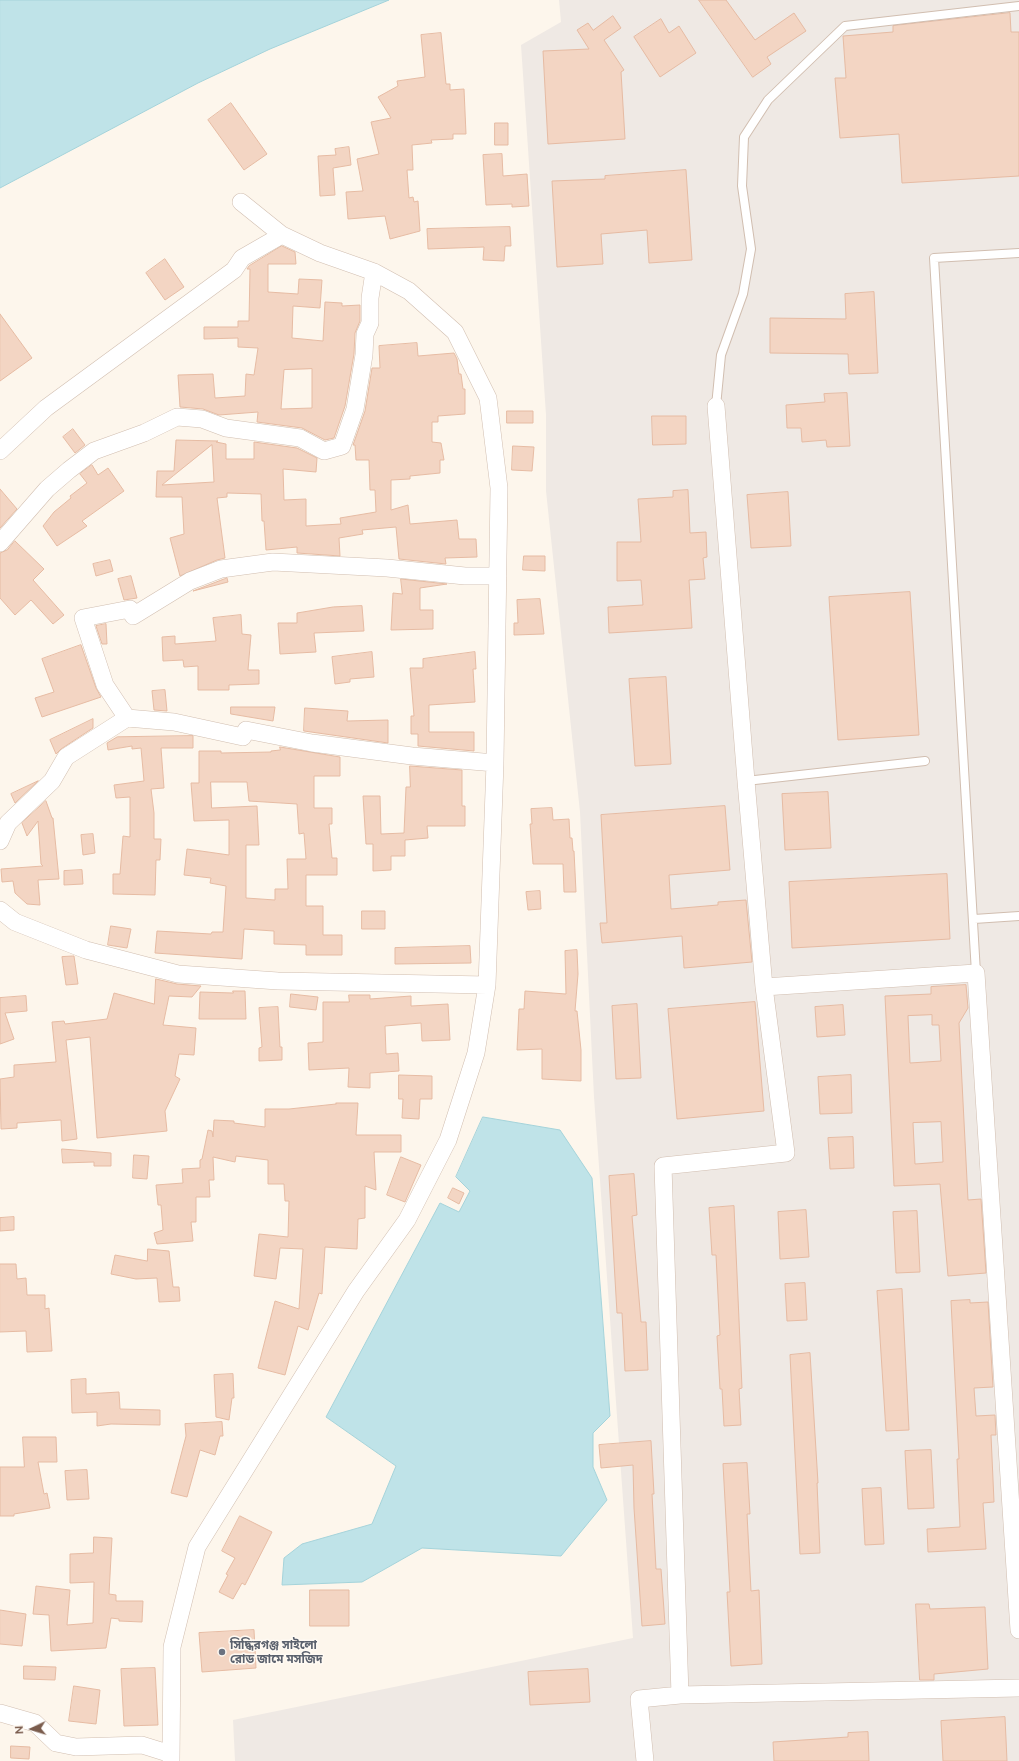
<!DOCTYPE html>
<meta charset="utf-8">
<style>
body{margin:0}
#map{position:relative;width:1019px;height:1761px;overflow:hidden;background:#fdf6ec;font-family:Raleway,sans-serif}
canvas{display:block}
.north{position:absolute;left:12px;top:1709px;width:40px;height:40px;-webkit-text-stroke:3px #fffaf3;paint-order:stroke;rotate:266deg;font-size:11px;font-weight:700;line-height:16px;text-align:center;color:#7a5c4d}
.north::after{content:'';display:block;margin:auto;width:14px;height:18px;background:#7a5c4d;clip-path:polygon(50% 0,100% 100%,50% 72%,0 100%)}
</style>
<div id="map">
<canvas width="1019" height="1761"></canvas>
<div class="north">N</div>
</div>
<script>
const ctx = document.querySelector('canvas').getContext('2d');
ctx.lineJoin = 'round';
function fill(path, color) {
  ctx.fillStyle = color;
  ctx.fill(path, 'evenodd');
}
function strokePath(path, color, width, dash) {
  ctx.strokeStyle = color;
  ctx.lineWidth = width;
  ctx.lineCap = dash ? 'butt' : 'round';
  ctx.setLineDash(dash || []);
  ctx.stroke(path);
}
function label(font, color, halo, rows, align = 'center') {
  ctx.font = font + ' Raleway,"Noto Sans Bengali",sans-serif';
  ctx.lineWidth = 3;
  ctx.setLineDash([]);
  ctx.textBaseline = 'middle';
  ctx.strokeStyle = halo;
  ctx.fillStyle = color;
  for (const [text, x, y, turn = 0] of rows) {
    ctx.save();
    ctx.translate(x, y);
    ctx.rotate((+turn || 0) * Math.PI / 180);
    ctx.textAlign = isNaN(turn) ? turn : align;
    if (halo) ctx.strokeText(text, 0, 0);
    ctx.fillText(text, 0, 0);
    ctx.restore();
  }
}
const industrial = new Path2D(`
 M559 0H1019V1761H235L233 1720 633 1638 594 1097 580 812 546 491V415L521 45 561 22Z`);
const water = new Path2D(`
 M0 0H389L270 49 198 83 0 188Z
 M483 1117 560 1130 592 1178 610 1416 593 1433V1467L607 1500 561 1556 422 1548 362 1582 282 1585 284 1558 302 1544 372 1524 396 1466 326 1417 440 1203 459 1212 470 1191 456 1177Z`);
const building = new Path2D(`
 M699 0H726L755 40 794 13 806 31 767 57 771 64 753 77Z
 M1010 13 1011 32H1019V176L902 183 899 134 840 138 835 78H846L843 36 893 32V26Z
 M613 16 621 28 604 40 624 70 621 72 625 139 548 144 543 51 589 49 577 30 588 23 593 30Z
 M661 19 669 33 679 26 696 53 660 77 634 37Z
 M441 33 446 84H450V90L464 89 466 134H453V139L431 140 432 143 412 145 413 170H407L409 198 413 197 414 202 418 201 420 231 390 239 385 216 348 219 346 192 363 191 357 159 379 154 371 122 391 118 378 97 398 86 397 81 425 77 421 35Z
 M231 103 267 154 244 170 208 120Z
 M495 123H508V145H495Z
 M349 147 351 165 333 168 335 195 320 196 318 156 336 155 335 149Z
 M502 154 503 176 527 174 529 206 512 207V204L486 205 483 155Z
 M686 170 692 260 649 263 647 230 601 234 603 264 557 267 552 181 605 179V176Z
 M510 227 511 246H505L504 261 483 260 484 247 428 249 427 229Z
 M282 246 295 252 296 264H268V292L298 294 299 279 322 280 320 308 293 306 292 338 323 341 325 302 342 303V306L360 305V321L355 333 354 354 345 406 334 438 325 440 302 428 257 422 258 412 219 415 203 409 180 407 178 375 213 374 215 398 245 396 246 374 254 375 258 348 238 347V338L204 339V327H238V321H249L250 269H247L249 266ZM312 369V408L281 409 284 370Z
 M165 259 184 287 165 300 146 273Z
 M874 292 878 373 849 374 848 354 770 353V318L846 319 845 294Z
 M0 314 32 358 0 381Z
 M417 343 418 356 454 353 457 359 459 374H461L463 389H465V414L438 416V422H432V442L441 443 444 460H440V473L410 476V479L391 480V510L408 505 410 524 457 520 459 539H476L477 557 445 558 446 564 399 559 396 527 362 530 363 534 339 538 340 556 297 553V547L266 550 264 521H262L261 494 227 493V497L217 498 225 558 217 560 180 576 170 538 184 534 182 497H156L157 471H174L176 440 218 441 216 442 226 444V459H254V442L297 448 317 458 316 472 283 469 284 500 306 499V526L341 524 340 518 376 512 375 490H370L369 460H356L355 445H353L365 411 372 368H380L379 346ZM212 445 214 482 162 485 173 476Z
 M847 393 850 446 827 447 826 440 802 442 801 428H787L786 405 825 402 824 394Z
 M507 411H533V423H507Z
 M652 416H686V444L653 445Z
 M73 429 85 445 75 453 63 437Z
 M513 446 534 447 532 471 512 470Z
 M92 465 98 475 108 468 124 491 82 521 87 526 57 546 43 526 54 512 71 498 70 496 87 483 80 474Z
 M0 489 17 509 0 528Z
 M688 490 690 533 706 532 707 557 703 558 705 579 689 580 692 628 609 633 608 607 643 605 641 580 617 581V542H641L638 499 673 497V491Z
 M788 492 791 546 751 548 747 495Z
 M15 541 44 569 33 580 64 615 53 624 31 600 15 615 0 598V553L7 550Z
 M524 556H545V571L523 570Z
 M110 560 113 571 96 576 93 564Z
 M131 576 137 598 124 600 118 579Z
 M227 578 228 582 193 591 224 579Z
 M401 579 447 584 420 588V610H433V629L391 630 393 593 402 594Z
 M910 592 919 735 838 740 829 597Z
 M540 599 544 634 514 635V623H518L517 600Z
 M362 606 364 631 314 633 316 652 280 654 278 623H297V613L333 607Z
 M241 615 242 634 251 635 248 670H259V684L229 685V690H198V666L184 667 183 660 163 661 162 637 175 636V644L216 641 213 618Z
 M106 624 107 644H102L96 626Z
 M81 645 96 688 101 697 42 717 35 698 54 692 42 659Z
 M372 652 374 677 350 679V682L335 684 332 657Z
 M475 652 476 669H473L475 702 429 705V732H474V751L418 746V734H411V716H414L410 668H423V659Z
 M666 677 671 764 635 766 629 679Z
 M165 690 167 711 154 710 152 691Z
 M231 707H275L273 721 231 714Z
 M305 708 348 711 347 721 388 720V743L304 731Z
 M93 719V728L61 749 56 754 50 740Z
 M193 736V748H161L164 788 151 789 154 813V839H161L160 860H156L155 895 113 894V874H120L123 836 130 837V797L116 798 114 785 144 781 141 748 132 749V746L108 750 107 743 117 737Z
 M280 747 340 757V776H314V808H332V824H329L332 858H337V875H306V906H323V935H342V955H306V945L274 944V931L244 929 242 959 155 953 157 931 211 934 212 932H223L226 886 210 883 211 878 184 875 187 849 229 855V820L194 821 191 783H199V751H221V753L271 752V751L280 750ZM211 782H247L249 801 297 804 299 834 304 833 306 859H287L288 889H275V900L246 898V845H259L257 806 212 808Z
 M410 766 462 770V806H465V826H427L428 838 405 840V856H391V870L373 871V844H366L363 796H380L381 834 404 833 406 787H410Z
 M38 781 15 803 11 794Z
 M828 792 831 848 785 850 782 794Z
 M46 801 52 818H53L59 879 38 880 40 905 27 904 15 893 13 881 2 882 1 869 43 866 41 864 38 821 27 836 22 823Z
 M725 806 730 870 669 875 671 909 718 905V902L746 900 752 962 684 968 682 936 602 943 600 923H607L601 815Z
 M552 808 553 820 569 819 570 838H572L573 851H574L576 892H564L563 864H533L530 824H532L531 809Z
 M93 834 95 853 83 855 81 835Z
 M82 870 83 884 64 885V871Z
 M947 874 950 939 792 948 789 882Z
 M540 891 541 909 528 910 526 892Z
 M362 911H385V929H362Z
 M111 926 131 929 127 948 108 945Z
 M470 946 471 963 395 964V948Z
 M577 950 578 974 575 1011H577L581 1050V1081L542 1079V1049L517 1050 519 1009H524L525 991 566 994 565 951Z
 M73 956H74L78 984 66 985 62 957Z
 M156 979 177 984 201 986 192 997 169 996 163 1025 196 1028 194 1055 179 1054 175 1076 180 1079 165 1111 167 1131 97 1138 90 1037 66 1040 77 1139 62 1141 61 1120 17 1123V1128L1 1129 0 1079 14 1077V1065L56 1062 52 1022 64 1021 65 1024 107 1019 114 993 154 1004Z
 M966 985 968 1008 959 1023 968 1200 981 1199 986 1273 948 1276 940 1184 894 1186 885 996 931 994V987ZM932 1015V1025H939L941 1061 910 1063 908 1016ZM941 1122 943 1162 915 1164 913 1123Z
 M233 991H245L246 1019H199L200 992 233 993Z
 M291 994 318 997 316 1010 290 1007Z
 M349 995H370V999L411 996V1006L448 1004 450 1040 422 1041 421 1023 385 1026 386 1054 398 1053 399 1071 370 1073V1088L348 1087 349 1068 309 1070 308 1043 323 1042V1002H349Z
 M26 996 27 1011 5 1013 14 1039 0 1044V998Z
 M755 1002 764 1111 677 1119 668 1009Z
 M637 1004 641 1078 616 1079 612 1006Z
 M843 1005 845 1035 817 1037 815 1007Z
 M278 1007 280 1047H282V1060L259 1061V1048L262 1047 259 1008Z
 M399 1075 432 1076V1099H420L419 1119 402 1118 403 1099H399Z
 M851 1075 852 1113 820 1114 818 1077Z
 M336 1103H358L356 1135H401V1152H374L376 1190 365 1186V1218L358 1219 357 1249 325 1247 322 1294 319 1293 308 1330 298 1326 285 1375 258 1368 275 1301 299 1309 303 1249 280 1248 276 1279 254 1276 259 1234 288 1237 289 1201H285L284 1184H268V1160L236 1156 235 1162 213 1157 214 1180H209L210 1197H196V1222H191L193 1241 157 1244 154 1233 163 1230 161 1205H158L156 1185 183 1183 182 1169 200 1168V1160L202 1159 208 1130 212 1131 213 1137 214 1120 234 1121V1123L265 1127V1109H289L336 1104Z
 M853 1137 854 1168 830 1169 828 1138Z
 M62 1149 111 1153V1166H94V1162L63 1163Z
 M134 1155 149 1156 147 1179 133 1178Z
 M401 1157 421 1165 405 1202 387 1195Z
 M634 1174 637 1215 632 1216 641 1322H646L648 1370 625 1371 622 1313H617L609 1176Z
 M453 1188 464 1193 459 1204 448 1198Z
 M734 1206 742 1388 739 1389 741 1425 724 1426 722 1389H720L717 1336 720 1335 716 1255H712L709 1208Z
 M806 1210 809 1257 780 1259 778 1212Z
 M917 1211 920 1272 896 1273 893 1212Z
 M14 1217V1230L0 1231V1218Z
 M148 1249 169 1251 173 1287H179L180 1301 159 1302 157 1278 136 1279 111 1274 115 1255 147 1261Z
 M0 1264H16L17 1279 26 1278 27 1295H45V1309L49 1308 52 1351 27 1352 26 1331 0 1332Z
 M805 1283 807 1320 787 1321 785 1284Z
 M902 1289 909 1430 886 1431 877 1291Z
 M970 1300V1303L988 1302 993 1387 974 1388 976 1416 995 1415 996 1435H991L994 1502 983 1503 986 1549 928 1552 927 1529 960 1527 957 1459H959L951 1301Z
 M810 1353 818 1483H817L820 1553 800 1554 790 1355Z
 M233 1374 234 1398H232L229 1420 216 1417 214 1375Z
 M86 1379V1394L119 1392 120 1409 160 1410V1425L111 1424 97 1426V1412L72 1413 71 1380Z
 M222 1422 223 1436H220L215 1455 200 1450 187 1497 171 1493 186 1436 185 1424Z
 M23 1437H56L57 1462H38L44 1494 47 1493 50 1508 14 1514V1516H0V1467H24Z
 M651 1441 654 1494H652L656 1569H661L665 1624 642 1626 634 1508 633 1465 601 1468 599 1445Z
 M931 1450 934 1508 908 1509 905 1451Z
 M747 1463 750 1514H747L751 1591 759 1590 762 1664 731 1666 727 1592H730L723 1464Z
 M87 1470 89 1499 67 1500 65 1471Z
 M881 1488 884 1544 865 1545 862 1489Z
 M240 1516 272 1532 245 1585 242 1583 233 1599 219 1592 228 1575 226 1574 235 1558 222 1551Z
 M94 1537 112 1538 109 1594 116 1595V1601H143L142 1622 119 1621V1619L111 1618 106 1648 51 1651 49 1615 33 1614 36 1586 70 1590 67 1625 93 1623 94 1582 70 1583V1554L93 1553Z
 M310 1590H349V1626H310Z
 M916 1604H929L930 1609 985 1607 988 1669 934 1674V1680H920Z
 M0 1610 26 1614 22 1646 0 1644Z
 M254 1630 256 1668 202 1672 199 1633Z
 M24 1666 56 1667 55 1680 24 1679Z
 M155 1668 158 1725 124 1726 121 1669Z
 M588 1669 590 1702 530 1705 528 1672Z
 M74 1686 100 1690 96 1724 69 1721Z
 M1005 1717 1007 1761H943L941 1721Z
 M868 1732 869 1761H774L773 1742 848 1737V1733Z
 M11 1746 30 1747 29 1759 11 1758Z`);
const service = new Path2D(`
 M716 406 721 355 743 294 751 249 742 186 744 137 768 100 845 26 1019 6
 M746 781 925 761
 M974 919 1019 916
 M976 973 934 258 1019 253`);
const minor = new Path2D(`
 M716 406 746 781 764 987 786 1153 663 1166 680 1695 1019 1688
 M0 451 46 408 234 270 242 258 282 235
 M0 543 47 489 69 470 94 451 144 433 177 417 202 419 226 428 300 438 324 451 342 446 355 409 364 355 365 334 370 323V298L374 272
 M127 718 174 722 243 737 246 730 312 743 412 756 495 763
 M0 841 8 823 52 781 66 757 127 718 105 685 83 618 130 609 133 616 190 581 221 569 273 562 387 568 465 576H498
 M0 910 15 922 86 950 178 974 278 981 487 985
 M764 987 976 973 1019 1630
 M0 1713 35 1723 56 1743 76 1747 142 1745 171 1754
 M171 1761 172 1647 197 1547 356 1291 407 1220 448 1140 476 1053 487 985 495 763 499 488 488 398 455 332 409 291 374 272 320 253 282 235 241 202
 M645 1761 639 1699 680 1695`);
const markers = [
 [222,1652,4,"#6b7280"]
];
const worshipNames = [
 ["সিদ্ধিরগঞ্জ সাইলো",230,1645],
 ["রোড জামে মসজিদ",230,1659]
];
fill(industrial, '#efe9e4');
fill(water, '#bfe3e8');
strokePath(water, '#a5d3da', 1);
fill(building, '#f3d5c3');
strokePath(building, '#e6bba3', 1);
strokePath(service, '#d1beb0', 10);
strokePath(minor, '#d1beb0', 18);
strokePath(service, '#fff', 8);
strokePath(minor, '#fff', 17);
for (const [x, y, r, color] of markers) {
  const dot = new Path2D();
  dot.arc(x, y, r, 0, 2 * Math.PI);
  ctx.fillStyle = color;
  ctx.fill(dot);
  strokePath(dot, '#fffaf3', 1.5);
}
label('bold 12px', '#5b616d', '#fffaf3', worshipNames, 'left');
</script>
